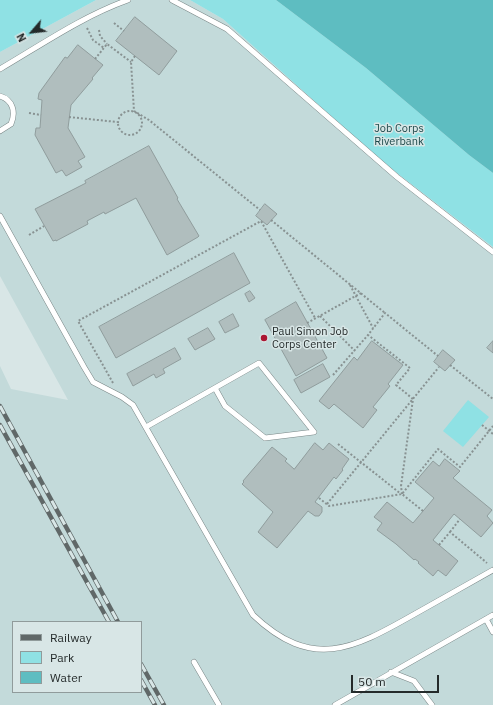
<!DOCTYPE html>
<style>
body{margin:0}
#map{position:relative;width:493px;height:705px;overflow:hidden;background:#d8e6e6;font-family:"IBM Plex Sans",sans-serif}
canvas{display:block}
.legend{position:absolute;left:12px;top:621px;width:130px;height:72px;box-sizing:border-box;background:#d8e6e6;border:1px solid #909b9b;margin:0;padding:5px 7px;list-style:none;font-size:12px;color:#242a2a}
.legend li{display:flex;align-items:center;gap:8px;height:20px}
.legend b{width:20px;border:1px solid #909b9b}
.north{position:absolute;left:12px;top:12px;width:40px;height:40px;-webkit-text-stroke:3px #d8e6e6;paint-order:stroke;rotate:242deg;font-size:11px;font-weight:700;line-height:16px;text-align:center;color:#242a2a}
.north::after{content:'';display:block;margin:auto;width:14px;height:18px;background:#242a2a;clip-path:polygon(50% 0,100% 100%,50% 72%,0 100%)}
.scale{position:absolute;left:351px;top:675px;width:88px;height:18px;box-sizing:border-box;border:2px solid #242a2a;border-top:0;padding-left:5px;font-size:12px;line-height:14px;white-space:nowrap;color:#242a2a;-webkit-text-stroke:3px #d8e6e6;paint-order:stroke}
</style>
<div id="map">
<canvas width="493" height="705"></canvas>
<ul class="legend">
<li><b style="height:5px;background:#606868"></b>Railway</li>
<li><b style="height:11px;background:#8fe1e4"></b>Park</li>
<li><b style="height:11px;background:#5ebdc1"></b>Water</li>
</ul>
<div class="north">N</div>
<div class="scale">50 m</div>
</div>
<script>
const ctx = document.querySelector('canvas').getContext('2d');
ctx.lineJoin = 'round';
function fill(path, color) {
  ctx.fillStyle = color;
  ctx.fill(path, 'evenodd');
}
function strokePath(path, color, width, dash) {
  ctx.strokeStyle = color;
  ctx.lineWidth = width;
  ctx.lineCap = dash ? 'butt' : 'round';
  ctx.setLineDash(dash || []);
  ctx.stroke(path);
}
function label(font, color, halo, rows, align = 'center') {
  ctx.font = font + ' "IBM Plex Sans",sans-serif';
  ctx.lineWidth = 3;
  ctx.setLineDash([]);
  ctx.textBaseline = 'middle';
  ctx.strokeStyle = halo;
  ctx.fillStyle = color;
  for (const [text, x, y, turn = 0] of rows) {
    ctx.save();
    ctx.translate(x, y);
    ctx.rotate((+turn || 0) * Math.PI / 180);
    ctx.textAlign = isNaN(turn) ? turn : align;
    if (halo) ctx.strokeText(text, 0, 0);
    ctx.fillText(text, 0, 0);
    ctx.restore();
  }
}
const built = new Path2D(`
 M96 0H190L223 19 380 160 493 247V705H0V366L11 389 68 400 0 276V52ZM13 622H141V692H13Z`);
const green = new Path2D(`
 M0 0H96L0 52Z
 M190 0H276L366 68 469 155 493 173V247L380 160 223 19Z
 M468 400 489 417 463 447 443 431Z`);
const water = new Path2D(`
 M276 0H493V173L469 155 366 68Z`);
const building = new Path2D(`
 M135 17 177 51 159 75 116 41Z
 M78 45 103 65 92 78 93 79 71 105 68 128 85 157 78 161 82 167 66 176 62 170 56 173 35 135 36 128H40L42 100 38 99 39 93 65 57 67 58Z
 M149 146 178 198 177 199 199 236 198 237 167 255 136 198 105 214 104 212 87 221 88 224 56 241V240L53 241 35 209 86 183 85 181Z
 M265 204 277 214 267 225 256 216Z
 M234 253 250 283 116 358 99 327Z
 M250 291 255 298 249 302 245 294Z
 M296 302 327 358 296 376 265 320Z
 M233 314 239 326 225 333 219 322Z
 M208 328 215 339 195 350 188 339Z
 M372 341 403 365 388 384 390 386 373 407 377 410 363 428 334 404 329 409 319 401 354 357 357 360Z
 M493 341V353L487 348Z
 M175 348 181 359 163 369 165 373 156 378 154 374 133 386 127 374Z
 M443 350 455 360 445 371 434 362Z
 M323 364 330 377 301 393 294 380Z
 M315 443 323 450 329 443 349 459 342 469 343 470 336 479 334 477 315 502 322 507V512L319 516H315L308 511 277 548 258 532 273 512 242 484 244 482 243 481 272 447 287 459 285 461 294 469Z
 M445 459 460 471 453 478 492 510 487 516 493 523 481 537 454 514 433 540 458 561 446 576 438 570 433 576 418 563 419 562 415 559 414 560 396 544 377 530 382 523 374 517 387 502 413 523 434 498 415 482 433 461 439 466Z`);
const path = new Path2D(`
 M114 23 124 31
 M87 28 93 40 104 48
 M99 30 100 36 107 44
 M135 56 131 62 134 111 149 120 260 210
 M95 59 107 44 131 62
 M118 123a12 12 0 1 1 24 0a12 12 0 1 1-24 0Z
 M29 113 41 115
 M69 117 117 122
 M271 220 385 313
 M29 235 44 226
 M350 285 373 328
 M320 316 355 351
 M307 323 361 293
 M450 365 493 399
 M333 375 368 335
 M113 383 78 321 261 221 315 318
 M482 425 493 434
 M338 444 401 494
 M402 494 401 486 413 399 396 385 410 368 368 335 385 313 438 356
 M319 498 329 506 402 494
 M327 504 439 367
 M423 511 402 494 438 449 460 467 493 426
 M450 532 460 519
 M439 545 450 532 487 563`);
const service = new Path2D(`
 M172 0 227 29 397 177 493 252
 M0 69C41 45 83 16 128 0
 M0 96C13 100 16 112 11 124L0 131
 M0 216 84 367 93 382 122 397 133 405 253 615C312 671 353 649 413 615 440 600 466 585 493 570
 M146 427 259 363 314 432 265 438 225 406 215 388
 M486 619 493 632
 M194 662 219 705
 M391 672 414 681 432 705
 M335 705 493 615`);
const rail = new Path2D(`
 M0 406 118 622
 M0 425 109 622
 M141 664 164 705
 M141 680 155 705`);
const markers = [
 [264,338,4,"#ab1531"]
];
const parkNames = [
 ["Job Corps",399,129],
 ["Riverbank",399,142]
];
const poiNames = [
 ["Paul Simon Job",272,332],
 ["Corps Center",272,345]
];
fill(built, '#c3dada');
fill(green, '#8fe1e4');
fill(water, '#5ebdc1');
fill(building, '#b0bebe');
strokePath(building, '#909d9d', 1);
strokePath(service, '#798686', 6);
strokePath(path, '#889292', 2, [2, 2]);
strokePath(service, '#fff', 5);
strokePath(rail, '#606868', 4.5);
strokePath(rail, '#d8e6e6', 3, [9]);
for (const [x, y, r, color] of markers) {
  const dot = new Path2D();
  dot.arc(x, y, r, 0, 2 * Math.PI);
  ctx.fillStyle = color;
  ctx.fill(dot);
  strokePath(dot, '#d8e6e6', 1.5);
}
label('11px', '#1c484a', '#d8e6e6', parkNames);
label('11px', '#242a2a', '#d8e6e6', poiNames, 'left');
</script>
